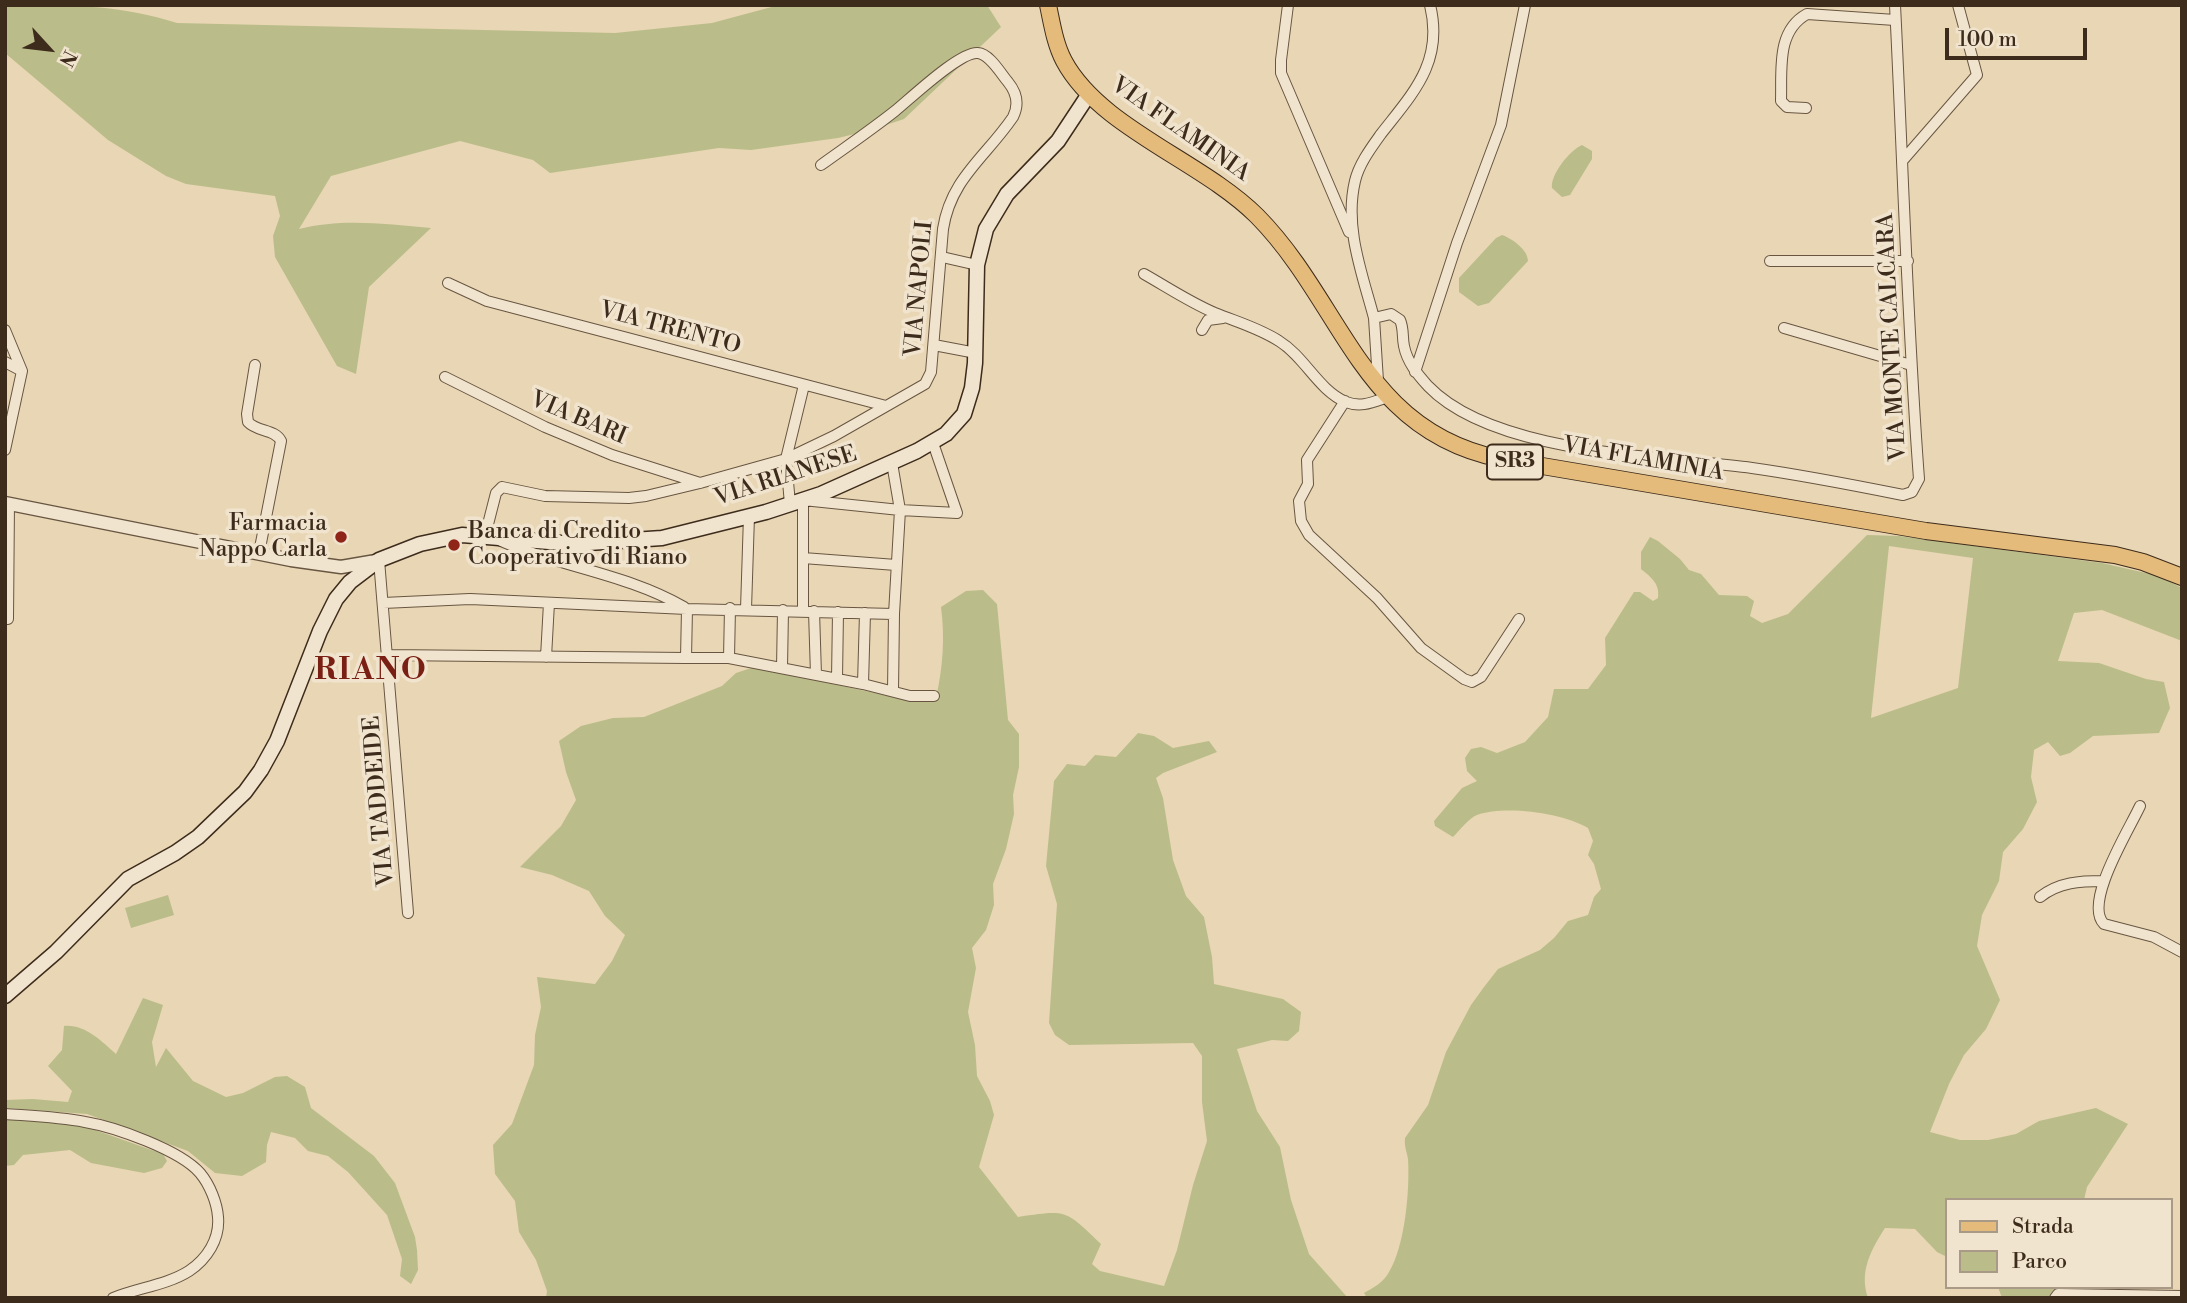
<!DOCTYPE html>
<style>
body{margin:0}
#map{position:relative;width:2187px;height:1303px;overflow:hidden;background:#e9d6b4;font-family:"Libre Bodoni",serif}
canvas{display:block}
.frame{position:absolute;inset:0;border:7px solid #3d2b1c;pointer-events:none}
.legend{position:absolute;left:1945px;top:1198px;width:228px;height:91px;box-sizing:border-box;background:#f1e4ce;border:2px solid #a99a87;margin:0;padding:9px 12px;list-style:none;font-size:21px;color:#3d2b1c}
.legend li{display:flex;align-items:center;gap:14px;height:35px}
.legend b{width:35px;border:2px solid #a99a87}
.north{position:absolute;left:14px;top:14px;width:70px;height:70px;-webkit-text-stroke:5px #f1e4ce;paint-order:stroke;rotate:117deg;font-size:19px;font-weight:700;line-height:28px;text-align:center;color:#3d2b1c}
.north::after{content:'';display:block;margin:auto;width:24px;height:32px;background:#3d2b1c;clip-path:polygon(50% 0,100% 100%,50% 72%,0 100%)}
.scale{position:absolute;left:1945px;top:28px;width:142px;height:32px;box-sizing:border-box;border:4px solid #3d2b1c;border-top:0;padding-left:9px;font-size:21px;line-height:24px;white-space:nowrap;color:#3d2b1c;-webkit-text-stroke:5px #f1e4ce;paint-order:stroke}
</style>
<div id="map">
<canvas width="2187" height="1303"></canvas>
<div class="frame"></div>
<ul class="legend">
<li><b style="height:9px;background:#e4bb7a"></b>Strada</li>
<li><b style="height:19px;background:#babd8a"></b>Parco</li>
</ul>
<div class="north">N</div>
<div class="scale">100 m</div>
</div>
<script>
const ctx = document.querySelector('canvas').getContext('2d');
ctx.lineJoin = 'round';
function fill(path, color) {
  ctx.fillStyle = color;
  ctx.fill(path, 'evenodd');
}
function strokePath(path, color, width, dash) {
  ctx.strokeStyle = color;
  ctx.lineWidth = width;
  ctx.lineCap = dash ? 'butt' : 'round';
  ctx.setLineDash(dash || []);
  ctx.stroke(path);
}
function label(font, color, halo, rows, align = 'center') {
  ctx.font = font + ' "Libre Bodoni",serif';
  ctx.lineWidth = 7;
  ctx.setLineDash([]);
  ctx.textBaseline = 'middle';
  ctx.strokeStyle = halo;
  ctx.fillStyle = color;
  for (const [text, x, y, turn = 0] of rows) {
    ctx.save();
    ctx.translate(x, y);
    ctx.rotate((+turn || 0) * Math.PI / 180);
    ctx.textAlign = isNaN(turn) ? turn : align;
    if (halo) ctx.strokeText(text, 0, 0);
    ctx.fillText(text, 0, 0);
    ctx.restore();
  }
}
const green = new Path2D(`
 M5 5C68 5 117 4 177 23L615 33 712 23 779 5H987L1001 27 904 119 871 130 838 138 751 150 719 148 550 173 533 160 460 141 331 176 299 229C342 218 387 224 431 228L369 287 356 374 337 366 275 257 273 236 280 216 275 196 186 184 166 176 108 140 5 53Z
 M1582 145 1592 151V159L1570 195 1562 197 1552 188C1550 175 1570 150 1582 145Z
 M1502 235C1513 239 1528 250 1528 261L1489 303 1478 306 1459 292V278L1496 238Z
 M1867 535 1899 536 2102 563 2159 576 2182 588V641L2102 610 2074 613 2058 661 2099 663 2146 679 2164 682 2170 708 2159 733 2093 736 2070 753 2060 756 2048 742 2034 750 2031 777 2037 802 2023 829 2003 852 1999 881 1982 915 1977 946 2000 1000 1986 1029 1964 1055 1949 1084 1930 1132 1960 1140H1988L2016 1134 2039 1121 2096 1108 2128 1124 2087 1187 2084 1200H1947V1257L1937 1252 1915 1229 1885 1228C1871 1250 1859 1271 1868 1298H1367L1364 1293C1373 1288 1384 1282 1389 1272 1405 1246 1410 1190 1408 1159 1407 1152 1404 1146 1405 1138L1428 1105 1446 1052 1471 1005 1484 987 1498 969 1540 950 1554 938 1568 921 1588 915 1594 897 1601 889 1594 864 1588 855 1593 841 1588 828C1562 813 1506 805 1477 815 1469 818 1460 830 1453 837L1435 826 1434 821 1462 788 1477 781 1467 771 1465 758 1471 749 1481 747 1497 753 1525 742 1548 717 1554 689H1588L1606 665 1605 638 1634 592H1640L1653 601 1658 598C1660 584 1652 578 1641 569V552L1650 537 1658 541 1680 559 1689 570 1701 574 1719 595 1747 596 1754 601 1750 616 1762 623 1788 614ZM1889 546 1973 558 1958 688 1871 718Z
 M983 590 997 604 1008 720 1019 734V767L1013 795 1014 814 1006 849 993 884 994 905 986 930 972 948 976 968 968 1012 975 1045 977 1076 990 1101 994 1115 979 1167 1018 1217C1068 1210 1064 1209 1101 1244L1092 1264 1100 1271 1164 1286 1177 1250 1193 1185 1207 1141 1202 1102V1056L1193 1043 1069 1045 1055 1035 1049 1023 1057 904 1046 866 1054 781 1067 764 1085 766 1095 755 1116 757 1138 733 1154 736 1173 748 1209 741 1217 752 1163 773 1156 778 1163 798 1173 860 1186 896 1204 917 1212 957 1214 984 1283 999 1301 1012 1299 1031 1288 1041 1272 1040 1237 1049 1257 1111 1280 1147 1291 1200 1309 1254 1348 1298H546L547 1291 536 1260 519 1232 515 1201 495 1174 493 1145 512 1124 534 1065 535 1035 541 1007 537 977 595 984 612 961 625 935 605 916 589 891 552 875 520 867 561 826 576 800 566 772 559 741 581 726 613 718 644 717 722 686 736 673 754 667 898 698H936C943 667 945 638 941 607L966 591Z
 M168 895 174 915 131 928 125 908Z
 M143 998 163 1005 152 1042 156 1067 166 1048 193 1081 226 1097 243 1093 275 1077 287 1076 305 1087 311 1108 374 1156 395 1183 415 1237 417 1250 418 1270 411 1284 400 1276 402 1259 387 1215 348 1172 328 1156 308 1151 295 1138 271 1132 267 1145 266 1162 242 1176 215 1173 188 1151 87 1114 5 1108V1100L33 1099 68 1102 72 1091 48 1066 62 1050 64 1026C85 1024 101 1041 116 1054Z
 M5 1118 84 1126 163 1154 167 1161 162 1168 144 1173 91 1163 70 1150 23 1155 14 1165 5 1166Z
 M1998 1287H2085L2082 1298H2002Z`);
const minor = new Path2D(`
 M1288 5 1281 60V73L1349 232
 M1806 108 1787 107 1781 101C1782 70 1776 31 1807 14L1895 20
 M1903 160 1977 75 1958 5
 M942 257 977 265
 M1770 261H1908
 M1144 274C1167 287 1191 303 1215 313 1237 322 1259 328 1279 341 1305 357 1318 390 1346 402 1361 408 1373 402 1388 397
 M448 283 487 301 886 406
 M1374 318C1362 273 1344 227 1355 181 1359 164 1371 148 1381 134 1413 93 1444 62 1430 5
 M1784 328 1911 365
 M5 330 22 371 5 450
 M1202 330 1208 320 1223 318
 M934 345 976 353
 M5 362 22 371
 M255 365 247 414 248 422C257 432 275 429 281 441L259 553
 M1415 372 1457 243 1501 125 1525 5
 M445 377 545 427 612 455 700 483
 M1378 381 1374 318 1391 314 1400 320C1404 329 1402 337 1404 346 1407 362 1418 375 1428 386 1493 454 1661 456 1752 468 1802 475 1853 485 1903 495L1912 492 1919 479C1907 321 1903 163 1895 5
 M1345 401 1307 460 1308 484 1299 501 1301 521 1309 535 1377 598 1421 648 1464 679 1472 682 1481 677 1519 619
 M892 463 900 510 894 614 893 691
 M790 504 786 459 804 385
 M485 536 496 493 502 487 545 496 629 498 646 496 700 483 786 459 834 436 925 384 931 372 943 229C951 178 986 157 1013 117 1019 105 1017 93 1008 82 1001 74 990 54 978 53 960 51 910 99 895 111 871 130 846 147 821 165
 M501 541C560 567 627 574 684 607
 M803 558 896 565
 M379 560 408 913
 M383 603 470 599 687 609 894 614
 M687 609 686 658H729L730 608
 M746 609 749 516
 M803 611V500L900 510 957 513 933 443
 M814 611 816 675
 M5 619H8L9 503
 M387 655 686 658
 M546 657 549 603
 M729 658 863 684 910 696H934
 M782 668 783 610
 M837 679 838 612
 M863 684 865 613
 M2140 806C2129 830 2083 903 2104 924L2154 937 2182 952
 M2040 897C2059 882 2080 881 2104 881
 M5 1114C32 1116 59 1117 85 1122 115 1127 180 1150 200 1173 210 1185 217 1203 218 1217 220 1239 207 1259 189 1271 167 1285 137 1288 113 1298
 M2055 1298 2058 1294 2182 1296`);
const tertiary = new Path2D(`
 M5 503 291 560 341 567 376 561`);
const secondary = new Path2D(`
 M5 996 56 952 128 879 175 853 198 837 245 792 261 770 277 741 320 631 336 599 350 582 379 560 420 544 462 535 574 544 662 538 766 512 821 494 917 451 946 434 964 414 972 388 975 363 977 265 986 229 1007 194 1058 141 1089 94`);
const primary = new Path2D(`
 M1048 5C1052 24 1055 44 1064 61 1100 128 1202 161 1257 216 1344 304 1361 431 1501 459L1926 531 2115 555 2143 562 2182 577`);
const markers = [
 [341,537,7,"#8f2418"],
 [454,545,7,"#8f2418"]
];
const shields = [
 [1515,462,56]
];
const shieldNames = [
 ["SR3",1515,462]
];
const streetNames = [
 ["VIA FLAMINIA",1180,130,35],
 ["VIA NAPOLI",920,289,-85],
 ["VIA TRENTO",670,329,15],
 ["VIA MONTE CALCARA",1893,337,-93],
 ["VIA BARI",578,419,23],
 ["VIA FLAMINIA",1643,460,10],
 ["VIA RIANESE",786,477,-18],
 ["VIA TADDEIDE",380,801,-95]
];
const poiNames = [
 ["Farmacia",327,524],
 ["Nappo Carla",327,550],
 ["Banca di Credito",468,532,"left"],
 ["Cooperativo di Riano",468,558,"left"]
];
const districtNames = [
 ["RIANO",371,672]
];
fill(green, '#babd8a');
strokePath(minor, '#685642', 12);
strokePath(tertiary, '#685642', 15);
strokePath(secondary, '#3d2b1c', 17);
strokePath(primary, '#3d2b1c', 18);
strokePath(minor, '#f1e4ce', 10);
strokePath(tertiary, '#f1e4ce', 12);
strokePath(secondary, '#f1e4ce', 14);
strokePath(primary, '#e4bb7a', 16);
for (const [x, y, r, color] of markers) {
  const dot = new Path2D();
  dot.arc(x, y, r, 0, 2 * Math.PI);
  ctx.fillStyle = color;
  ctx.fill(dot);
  strokePath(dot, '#f1e4ce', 2.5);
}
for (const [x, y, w] of shields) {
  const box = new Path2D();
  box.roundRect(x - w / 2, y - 17.5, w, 35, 5);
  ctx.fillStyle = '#f1e4ce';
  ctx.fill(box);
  strokePath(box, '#3d2b1c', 2);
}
label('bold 21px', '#3d2b1c', null, shieldNames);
label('23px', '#3d2b1c', '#f1e4ce', streetNames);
label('23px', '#3d2b1c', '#f1e4ce', poiNames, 'right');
ctx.letterSpacing = '2px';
label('bold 30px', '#7a1f14', '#f1e4ce', districtNames);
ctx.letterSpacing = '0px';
</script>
